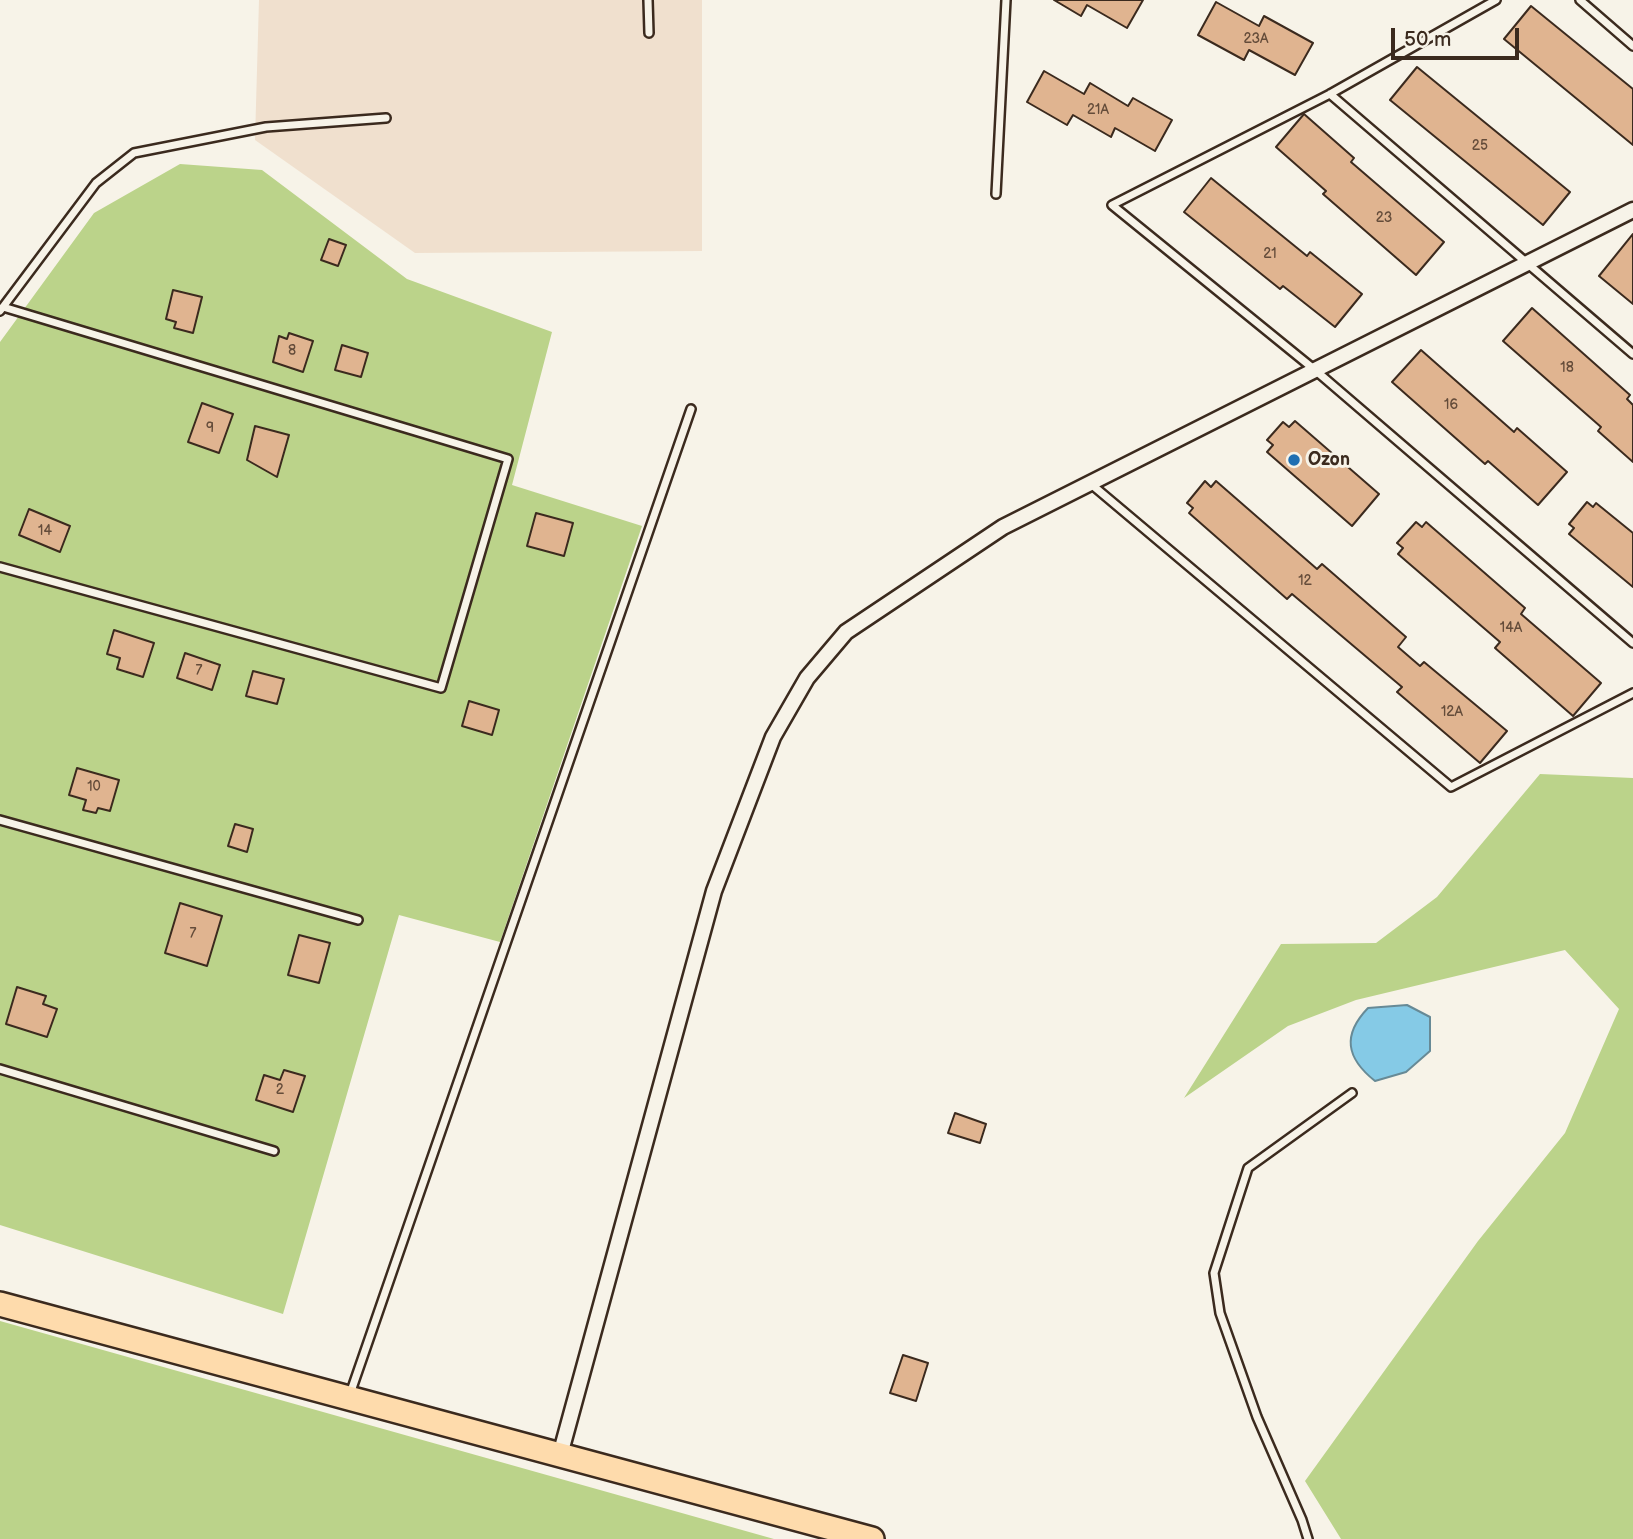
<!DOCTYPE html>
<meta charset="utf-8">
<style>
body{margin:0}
#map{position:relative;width:1633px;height:1539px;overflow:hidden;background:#f7f3e8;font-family:"Balsamiq Sans",sans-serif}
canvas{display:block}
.scale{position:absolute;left:1391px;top:28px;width:128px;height:32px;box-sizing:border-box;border:4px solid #3b2a1e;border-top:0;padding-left:9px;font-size:21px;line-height:24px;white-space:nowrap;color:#3b2a1e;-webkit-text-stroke:5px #f7f3e8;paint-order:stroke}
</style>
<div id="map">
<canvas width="1633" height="1539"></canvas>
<div class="scale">50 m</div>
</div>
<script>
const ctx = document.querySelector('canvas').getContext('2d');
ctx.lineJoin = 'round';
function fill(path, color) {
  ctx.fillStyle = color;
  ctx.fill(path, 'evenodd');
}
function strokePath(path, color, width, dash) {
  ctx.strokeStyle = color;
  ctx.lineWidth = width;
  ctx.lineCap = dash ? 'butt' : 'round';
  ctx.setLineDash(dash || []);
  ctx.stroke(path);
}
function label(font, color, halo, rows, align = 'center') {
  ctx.font = font + ' "Balsamiq Sans",sans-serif';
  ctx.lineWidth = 6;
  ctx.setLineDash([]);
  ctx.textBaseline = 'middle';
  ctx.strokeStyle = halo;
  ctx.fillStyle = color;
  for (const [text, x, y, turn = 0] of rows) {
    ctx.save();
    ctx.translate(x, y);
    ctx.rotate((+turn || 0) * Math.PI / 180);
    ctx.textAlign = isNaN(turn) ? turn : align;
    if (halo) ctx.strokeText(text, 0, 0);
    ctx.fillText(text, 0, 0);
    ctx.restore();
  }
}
const built = new Path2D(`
 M259 0H702V251L415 253 255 140Z`);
const green = new Path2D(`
 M180 164 262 170 407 279 552 332 512 485 642 526 500 942 399 915 283 1314 0 1225V342L94 213Z
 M1540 774 1633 778V1539H1341L1305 1481 1478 1241 1565 1133 1619 1009 1565 950 1356 1000 1288 1026 1184 1098 1281 944 1376 943 1437 897Z
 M0 1321 774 1539H0Z`);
const water = new Path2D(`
 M1407 1005 1430 1017V1051L1406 1072 1375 1081C1346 1058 1342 1035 1368 1008Z`);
const building = new Path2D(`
 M1054 0H1143L1127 28 1087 5 1081 16Z
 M1216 2 1259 26 1264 16 1313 43 1295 75 1249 50 1244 60 1198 35Z
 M1531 6 1633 89V145L1504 39Z
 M1417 67 1570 192 1543 225 1390 100Z
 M1044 71 1084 94 1090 83 1128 106 1133 98 1172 120 1155 151 1115 128 1111 137 1073 115 1067 125 1027 102Z
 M1304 114 1354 158 1351 162 1444 242 1416 275 1323 194 1326 191 1276 147Z
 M1211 178 1307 256 1310 252 1362 294 1335 327 1283 286 1280 289 1184 212Z
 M1633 234V304L1599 276Z
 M329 239 346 245 338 266 321 260Z
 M173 290 202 297 193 333 174 328 176 322 166 319Z
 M1532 308 1630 395 1627 399 1633 405V462L1598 431 1601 427 1503 341Z
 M289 333 313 341 303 372 273 362 279 336 287 339Z
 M342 345 368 353 361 377 335 370Z
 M1421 350 1514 432 1517 428 1567 472 1538 505 1488 461 1485 464 1392 382Z
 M202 403 233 414 219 453 188 442Z
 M1295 421 1379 494 1352 526 1267 452 1273 445 1267 440 1283 422 1289 427Z
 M255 426 289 435 277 477 247 460Z
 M1205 481 1211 487 1216 481 1317 569 1322 564 1406 637 1398 647 1420 666 1424 662 1507 731 1480 763 1397 692 1402 687 1292 594 1287 599 1189 513 1193 508 1187 503Z
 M1587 502 1593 507 1596 503 1633 533V587L1569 534 1574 528 1569 524Z
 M29 509 70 526 60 552 19 535Z
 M536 513 573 523 564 556 527 546Z
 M1416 522 1422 527 1426 522 1525 608 1521 614 1601 683 1573 716 1495 648 1500 642 1398 554 1403 548 1397 543Z
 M114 630 154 643 143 677 117 669 120 658 107 654Z
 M185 653 220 665 212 690 177 678Z
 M253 671 284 679 277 704 246 696Z
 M469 701 499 710 492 735 462 726Z
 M77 768 119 780 110 811 98 808 96 813 83 810 86 800 69 795Z
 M235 824 253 829 247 852 228 846Z
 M180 903 222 916 207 966 165 953Z
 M299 935 330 943 319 983 288 975Z
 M17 987 46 996 43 1004 57 1009 47 1037 6 1024Z
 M284 1070 305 1076 293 1112 256 1100 264 1075 280 1080Z
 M955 1113 986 1124 980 1143 948 1133Z
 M903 1355 928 1363 916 1401 890 1393Z`);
const lane = new Path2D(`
 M648 0 649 33
 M1496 0 1330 94 1112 205 1315 370 1633 643
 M1580 0 1633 46
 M1330 94 1633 354
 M996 194 1006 0
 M0 311 96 183 134 153 266 127 386 118
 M1091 484 1451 787 1633 693
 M0 567 441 688 508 459 3 307
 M0 820 358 920
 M0 1069 274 1151
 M350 1394 691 409
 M1308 1539 1302 1520 1257 1417 1220 1313 1214 1273 1248 1168 1352 1093`);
const street = new Path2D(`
 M560 1455 714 891 773 737 807 678 846 632 1003 527 1633 210`);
const primary = new Path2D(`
 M0 1304 872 1539`);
const markers = [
 [1294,460,7,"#1f6fb2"]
];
const numberNames = [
 ["23А",1256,39],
 ["21А",1098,110],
 ["25",1480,146],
 ["23",1384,218],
 ["21",1270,254],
 ["8",292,351],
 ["18",1567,368],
 ["16",1451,405],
 ["9",210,428],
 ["14",45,531],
 ["12",1305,581],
 ["14А",1511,628],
 ["7",199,671],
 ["12А",1452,712],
 ["10",94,787],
 ["7",193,934],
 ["2",280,1090]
];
const poiNames = [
 ["Ozon",1308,460]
];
fill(built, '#f0e0ce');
fill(green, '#bbd38a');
fill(water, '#85cae6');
strokePath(water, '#678a96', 2);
fill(building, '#e0b490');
strokePath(building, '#3b2a1e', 2);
strokePath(lane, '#3b2a1e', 12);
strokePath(street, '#3b2a1e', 19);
strokePath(primary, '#3b2a1e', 28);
strokePath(lane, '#f7f3e8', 7);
strokePath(street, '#f7f3e8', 14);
strokePath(primary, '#fedbac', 23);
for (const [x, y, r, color] of markers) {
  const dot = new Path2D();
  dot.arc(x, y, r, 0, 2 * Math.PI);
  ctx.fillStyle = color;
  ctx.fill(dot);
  strokePath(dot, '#f7f3e8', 2.5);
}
label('14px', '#644c3a', null, numberNames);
label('bold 18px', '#3b2a1e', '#f7f3e8', poiNames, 'left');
</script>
